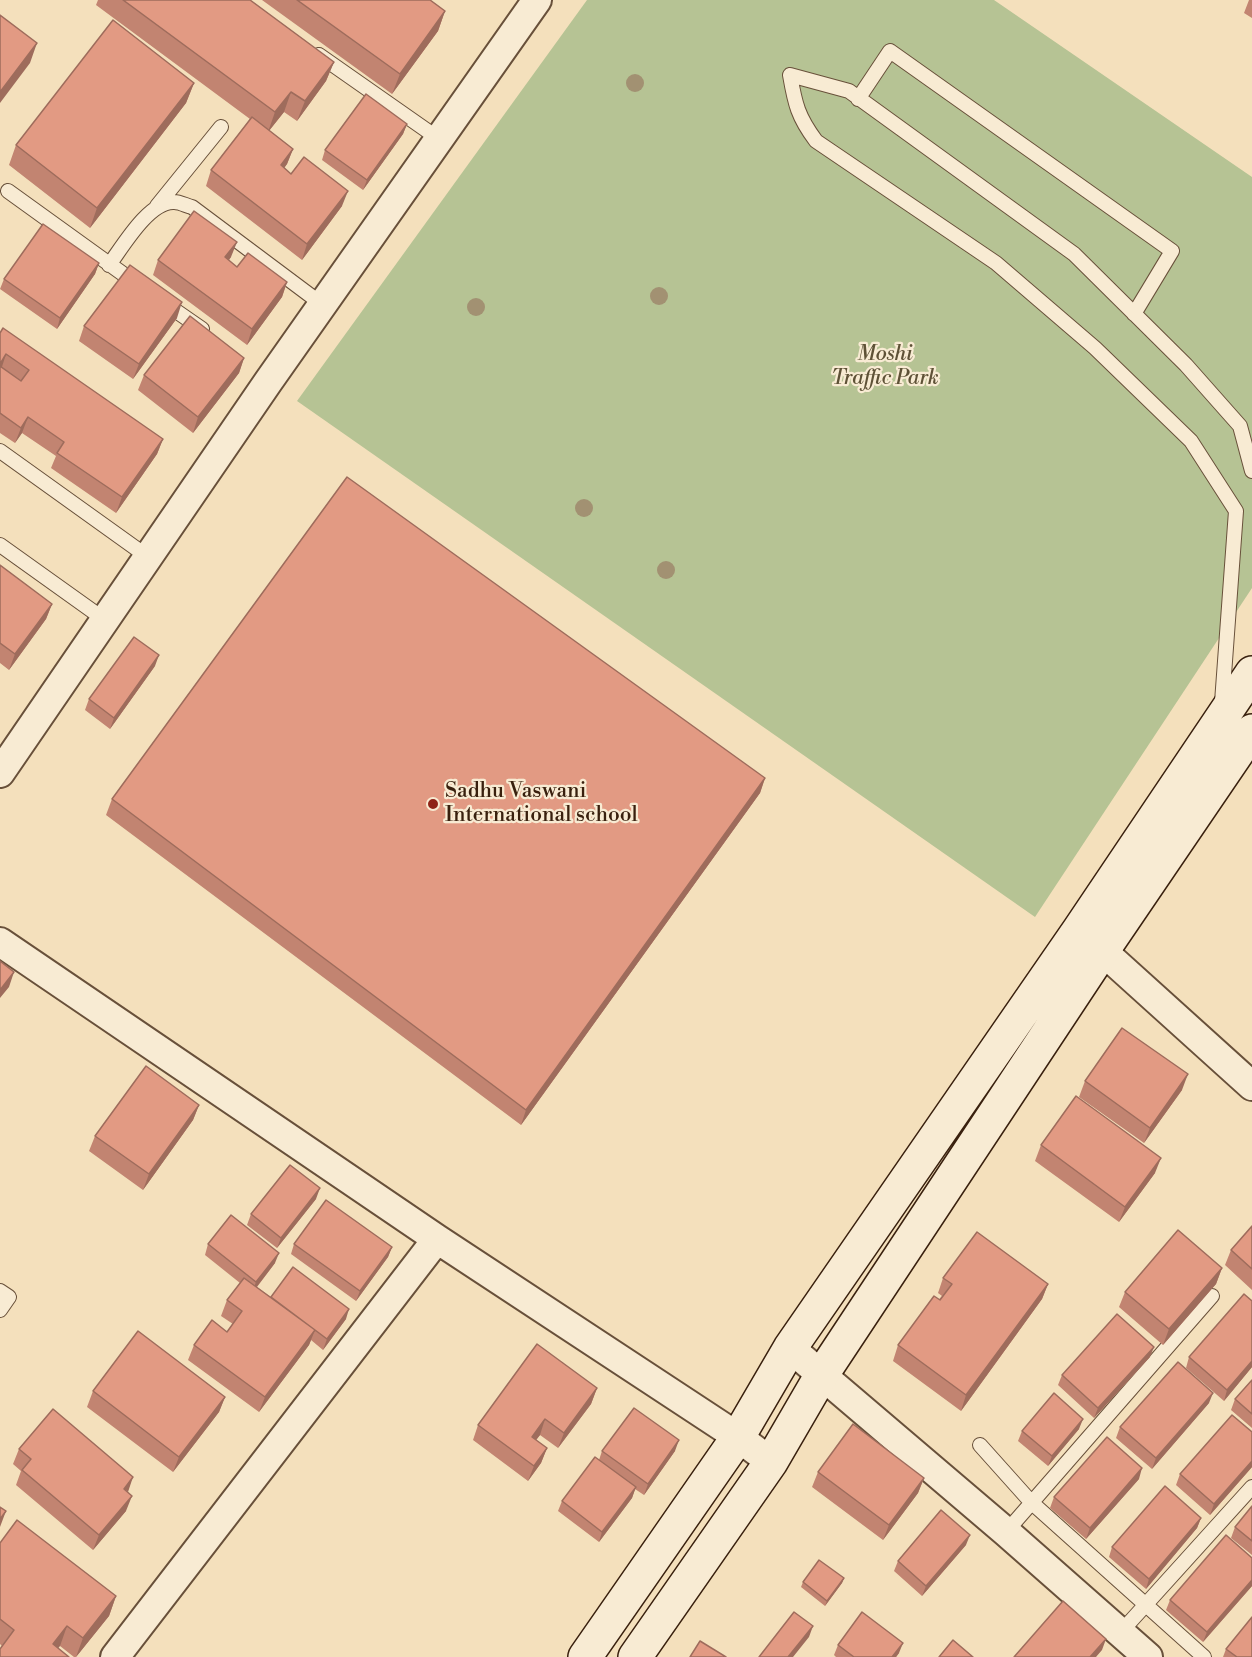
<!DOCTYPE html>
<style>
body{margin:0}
canvas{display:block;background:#f4e0bc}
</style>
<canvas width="1252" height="1657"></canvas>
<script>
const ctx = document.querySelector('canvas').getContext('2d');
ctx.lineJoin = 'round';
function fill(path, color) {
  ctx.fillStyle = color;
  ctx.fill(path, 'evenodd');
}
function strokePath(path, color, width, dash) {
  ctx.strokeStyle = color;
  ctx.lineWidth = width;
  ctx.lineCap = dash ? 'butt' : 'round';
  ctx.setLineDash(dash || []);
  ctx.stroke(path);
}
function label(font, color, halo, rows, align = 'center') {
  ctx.font = font + ' "Libre Bodoni",serif';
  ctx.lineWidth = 4.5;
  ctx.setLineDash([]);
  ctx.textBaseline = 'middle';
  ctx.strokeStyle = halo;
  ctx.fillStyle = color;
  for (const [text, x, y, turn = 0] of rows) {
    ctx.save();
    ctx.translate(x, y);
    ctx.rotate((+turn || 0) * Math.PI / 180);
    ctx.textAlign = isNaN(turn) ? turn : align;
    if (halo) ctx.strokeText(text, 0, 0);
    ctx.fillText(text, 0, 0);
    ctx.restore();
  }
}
const green = new Path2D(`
 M587 0H994L1252 177V588L1035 917 297 401Z`);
const service = new Path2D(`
 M319 55 439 139
 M858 99 890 51 1172 251 1134 314
 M8 191 137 284
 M157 206 221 127
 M109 265C123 246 149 201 174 202 180 202 187 206 192 207L323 305
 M163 302 202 329
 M0 451 148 557
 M0 545 105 620
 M1222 702 1236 511 1191 441 1095 348 996 263 816 141C798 117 795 104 790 75L849 91 1074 254 1186 365 1240 426 1252 471
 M0 1291 9 1297 0 1310
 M980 1445 1031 1502 1204 1657
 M1006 1532 1212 1296
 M1120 1633 1252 1487`);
const minor = new Path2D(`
 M0 773 268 382 537 0
 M1087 937 1252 1086
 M0 942 437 1239 738 1437 771 1462
 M790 1348 1006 1532 1148 1657
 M115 1657 437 1239`);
const secondary = new Path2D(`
 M585 1657 738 1437 790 1348 1079 930 1252 673
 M635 1657 771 1462 821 1376 1103 950 1252 731`);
const trees = [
 [635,83],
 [659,296],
 [476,307],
 [584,508],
 [666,570]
];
const wall = new Path2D(`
 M98 0H250L334 62 326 81 297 121 284 112 269 131 293 149 287 164 284 168 291 174 342 206 302 260 206 186 211 170 250 119 96 5Z
 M262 0H430L445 11 438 31 392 94Z
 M1249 0H1252V18L1244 13Z
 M194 83 186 103 90 228 9 165 16 145Z
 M407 124 403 134 363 190 322 160 325 150Z
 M231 257 229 260 237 267 287 282 282 297 247 345 153 275 158 260Z
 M99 263 95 274 57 329 0 289 4 279Z
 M177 318 133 379 79 341 84 326Z
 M0 333 163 439 157 454 116 513 51 468 56 456 22 433 15 443 0 433Z
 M244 358 239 373 193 433 138 390 144 375Z
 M0 565 52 604 46 619 9 670 0 663Z
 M155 666 110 729 85 710 89 699Z
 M765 778 760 793 521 1125 106 815 112 799Z
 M1085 1081 1182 1090 1144 1143 1079 1097Z
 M199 1105 193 1120 143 1190 89 1151 95 1136Z
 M1041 1145 1155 1173 1119 1222 1035 1161Z
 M316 1199 277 1248 247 1225 251 1214Z
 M1252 1226V1290L1225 1265 1231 1250Z
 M208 1244 275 1263 257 1287 271 1297 346 1319 323 1350 311 1340 309 1345 259 1412 188 1360 194 1345 227 1332 233 1324 221 1316 227 1300 240 1283 205 1255Z
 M294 1244 392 1247 388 1257 356 1301 291 1254Z
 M1222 1268 1216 1284 1163 1345 1119 1307 1125 1292Z
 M943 1278 1048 1284 1042 1299 961 1411 893 1361 898 1345 942 1296 938 1293Z
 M1252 1301V1367L1224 1401 1186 1368 1189 1357Z
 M1150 1357 1094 1418 1058 1385 1062 1375Z
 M1252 1380V1428L1231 1410 1235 1399Z
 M597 1388 591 1404 558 1448 540 1435 536 1440 547 1448 541 1463 528 1481 473 1440 478 1425Z
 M93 1391 225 1397 219 1412 173 1472 87 1407Z
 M1209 1403 1152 1469 1116 1438 1120 1427Z
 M1079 1429 1048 1466 1018 1441 1022 1431Z
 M1252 1432V1467L1210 1515 1176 1485 1180 1474Z
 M19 1449 126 1511 93 1550 16 1485 21 1471 13 1464Z
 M602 1451H675L644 1495 635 1489 632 1498 599 1542 558 1511 562 1501 599 1460Z
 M818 1472 924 1478 918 1493 883 1540 812 1487Z
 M1139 1479 1086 1539 1050 1508 1054 1497Z
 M1252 1506V1555L1231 1538 1235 1527Z
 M1201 1518 1197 1528 1146 1589 1109 1557 1112 1547Z
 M0 1543 116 1596 109 1616 76 1657H74L60 1646H2L0 1644Z
 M966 1545 922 1596 894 1571 898 1561Z
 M1252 1558V1586L1203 1642 1166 1610 1170 1600Z
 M844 1578 842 1583 825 1606 801 1587 803 1582Z
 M838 1645 899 1653 896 1657H836L834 1655Z
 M1226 1649 1252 1657H1223Z`);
const shadedWall = new Path2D(`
 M445 11 438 31 392 94 400 74Z
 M37 43 30 63 0 103V92Z
 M334 62 326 81 297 121 305 101Z
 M194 83 186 103 90 228 97 208Z
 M291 92 284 112 268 132 275 112Z
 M407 124 403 134 363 190 367 180Z
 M293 149 287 164 275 181 281 165Z
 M348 191 342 206 302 260 307 244Z
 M237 242 231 257 219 273 225 257Z
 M99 263 95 274 57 329 60 318Z
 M287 282 282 297 247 345 252 329Z
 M182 302 177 318 133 379 139 364Z
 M6 354 1 370 0 371V364Z
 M244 358 239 373 193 433 198 417Z
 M28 417 22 433 15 443 21 428Z
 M163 439 157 454 116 513 122 497Z
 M52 604 46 619 9 670 15 654Z
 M159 655 155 666 110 729 114 718Z
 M765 778 760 793 521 1125 526 1110Z
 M14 972 9 987 0 998V990Z
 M1188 1074 1182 1090 1144 1143 1150 1128Z
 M199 1105 193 1120 143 1190 149 1174Z
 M1161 1158 1155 1173 1119 1222 1125 1207Z
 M320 1188 316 1199 277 1248 281 1238Z
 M392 1247 388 1257 356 1301 360 1291Z
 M279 1253 275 1263 252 1293 256 1282Z
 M1222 1268 1216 1284 1163 1345 1169 1329Z
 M1048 1284 1042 1299 961 1411 966 1395Z
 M349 1309 346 1319 323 1350 327 1339Z
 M315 1330 309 1345 259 1412 265 1397Z
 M1154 1347 1150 1357 1094 1418 1098 1408Z
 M1252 1361V1367L1224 1401 1227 1390Z
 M597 1388 591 1404 558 1448 564 1433Z
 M1213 1393 1209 1403 1152 1469 1156 1458Z
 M225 1397 219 1412 173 1472 179 1457Z
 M545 1419 540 1435 526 1453 532 1437Z
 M1083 1419 1079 1429 1048 1466 1052 1456Z
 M679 1440 675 1451 644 1495 648 1484Z
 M547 1448 541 1463 528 1481 534 1466Z
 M1252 1461V1467L1210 1515 1214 1504Z
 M1142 1468 1139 1479 1086 1539 1090 1528Z
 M133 1477 128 1492 124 1489Z
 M924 1478 918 1493 883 1540 889 1525Z
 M636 1487 632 1498 599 1542 602 1532Z
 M132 1496 126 1511 93 1550 99 1535Z
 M6 1511 0 1527V1519Z
 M1201 1518 1197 1528 1146 1589 1149 1579Z
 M970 1535 966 1545 922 1596 926 1586Z
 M844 1578 842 1583 825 1606 827 1601Z
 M1252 1580V1586L1203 1642 1207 1632Z
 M116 1596 109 1616 76 1657 83 1638Z
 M67 1626 60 1646 51 1657 53 1644Z
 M813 1626 809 1637 793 1657H788Z
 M1106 1639 1102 1650 1096 1657H1090Z
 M903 1643 899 1653 896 1657H892Z`);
const building = new Path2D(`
 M123 0H250L334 62 305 101 291 92 275 112Z
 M297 0H430L445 11 400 74Z
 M0 15 37 43 0 92Z
 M113 20 194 83 97 208 16 145Z
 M366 94 407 124 367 180 325 150Z
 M252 117 293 149 281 165 291 174 304 157 348 191 307 244 211 170Z
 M194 211 237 242 225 257 237 267 248 253 287 282 252 329 158 260Z
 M43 224 99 263 60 318 4 279Z
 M130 265 182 302 139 364 84 326Z
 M190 316 244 358 198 417 144 375Z
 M3 328 163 439 122 497 57 453 64 442 28 417 21 428 0 413V366L21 381 29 370 6 354 0 364V333Z
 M347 477 765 778 526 1110 112 799Z
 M0 565 52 604 15 654 0 643Z
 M134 637 159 655 114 718 89 699Z
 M0 961 14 972 0 990Z
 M1122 1028 1188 1074 1150 1128 1085 1081Z
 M146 1066 199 1105 149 1174 95 1136Z
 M1076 1096 1161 1158 1125 1207 1041 1145Z
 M290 1165 320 1188 281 1238 251 1214Z
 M326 1200 392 1247 360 1291 294 1244Z
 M231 1215 279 1253 256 1282 208 1244Z
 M1252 1226V1269L1231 1250Z
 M1178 1230 1222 1268 1169 1329 1125 1292Z
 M977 1232 1048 1284 966 1395 898 1345 934 1296 940 1300 952 1284 943 1278Z
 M293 1267 349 1309 327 1339 271 1297Z
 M244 1278 315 1330 265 1397 194 1345 212 1320 227 1332 242 1311 227 1300Z
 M1244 1294 1252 1301V1361L1227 1390 1189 1357Z
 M1117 1314 1154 1347 1098 1408 1062 1375Z
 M138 1331 225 1397 179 1457 93 1391Z
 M537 1344 597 1388 564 1433 545 1419 532 1437 547 1448 534 1466 478 1425Z
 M1178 1362 1213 1393 1156 1458 1120 1427Z
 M1252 1380V1414L1235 1399Z
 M1054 1393 1083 1419 1052 1456 1022 1431Z
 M634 1408 679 1440 648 1484 602 1451Z
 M53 1409 133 1477 124 1489 132 1496 99 1535 22 1470 31 1459 19 1449Z
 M1232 1415 1252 1432V1461L1214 1504 1180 1474Z
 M853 1424 924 1478 889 1525 818 1472Z
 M1107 1437 1142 1468 1090 1528 1054 1497Z
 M595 1457 636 1487 602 1532 562 1501Z
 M1165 1486 1201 1518 1149 1579 1112 1547Z
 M1252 1506V1541L1235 1527Z
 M0 1507 6 1511 0 1519Z
 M941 1510 970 1535 926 1586 898 1561Z
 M17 1520 116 1596 83 1638 67 1626 53 1644 69 1657H0V1649L14 1630 0 1619V1543Z
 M1226 1535 1252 1558V1580L1207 1632 1170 1600Z
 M819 1560 844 1578 827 1601 803 1582Z
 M1063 1601 1106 1639 1090 1657H1014Z
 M794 1612 813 1626 788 1657H759Z
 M862 1612 903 1643 892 1657H854L838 1645Z
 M1252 1617V1657H1237L1226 1649Z
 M953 1640 973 1657H939Z
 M700 1641 726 1657H690Z`);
const markers = [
 [433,804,6,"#8f2418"]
];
const parkNames = [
 ["Moshi",885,355],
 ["Traffic Park",885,379]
];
const poiNames = [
 ["Sadhu Vaswani",445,792],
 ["International school",445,816]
];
fill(green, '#b6c394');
strokePath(service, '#68503a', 16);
strokePath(minor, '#68503a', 32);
strokePath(secondary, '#39200e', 36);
strokePath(service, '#f8ebd3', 14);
strokePath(minor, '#f8ebd3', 28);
strokePath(secondary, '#f8ebd3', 33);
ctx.fillStyle = '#a29172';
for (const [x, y] of trees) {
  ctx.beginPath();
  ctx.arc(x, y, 9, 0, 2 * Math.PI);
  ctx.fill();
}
fill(wall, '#c28471');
fill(shadedWall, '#9e6c5c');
fill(building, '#e29a83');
strokePath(building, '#9e6c5c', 1.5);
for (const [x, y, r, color] of markers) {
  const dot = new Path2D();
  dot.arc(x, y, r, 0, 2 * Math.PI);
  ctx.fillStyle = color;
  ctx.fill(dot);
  strokePath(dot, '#f8ebd3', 2);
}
label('italic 21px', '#5e5136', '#f8ebd3', parkNames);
label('21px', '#39200e', '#f8ebd3', poiNames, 'left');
</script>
